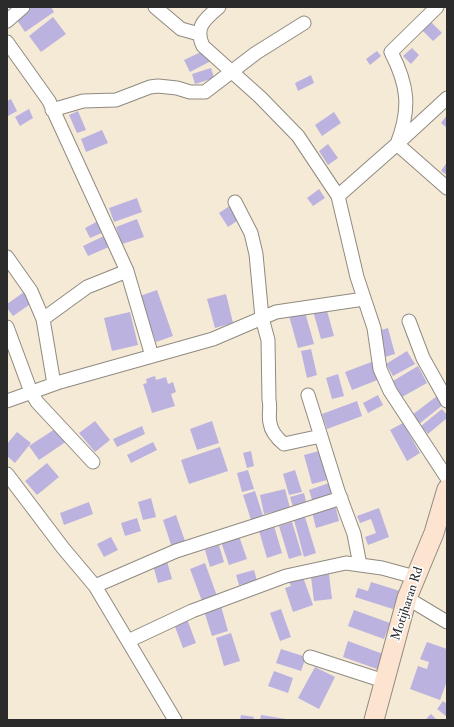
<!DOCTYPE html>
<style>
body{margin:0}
#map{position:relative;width:454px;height:727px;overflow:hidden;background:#f5ead6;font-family:"IM FELL Double Pica",serif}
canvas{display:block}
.frame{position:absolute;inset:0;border:8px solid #2b2b2b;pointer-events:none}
</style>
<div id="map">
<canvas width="454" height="727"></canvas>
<div class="frame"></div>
</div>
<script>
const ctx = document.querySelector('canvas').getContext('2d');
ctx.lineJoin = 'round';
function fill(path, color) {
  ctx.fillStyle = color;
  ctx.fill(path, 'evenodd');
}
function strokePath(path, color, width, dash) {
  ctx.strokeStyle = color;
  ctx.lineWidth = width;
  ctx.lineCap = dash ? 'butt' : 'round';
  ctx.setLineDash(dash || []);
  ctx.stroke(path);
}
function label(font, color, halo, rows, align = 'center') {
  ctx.font = font + ' "IM FELL Double Pica",serif';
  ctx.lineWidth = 3;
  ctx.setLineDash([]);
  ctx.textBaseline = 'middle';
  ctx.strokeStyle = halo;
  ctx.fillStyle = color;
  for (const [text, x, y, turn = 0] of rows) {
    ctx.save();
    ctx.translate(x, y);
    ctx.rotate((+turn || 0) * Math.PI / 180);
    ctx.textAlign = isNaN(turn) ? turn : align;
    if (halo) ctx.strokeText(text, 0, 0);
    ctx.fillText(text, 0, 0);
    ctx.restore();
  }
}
const building = new Path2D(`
 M29 7H51L54 12 25 32 15 17Z
 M53 17 66 34 41 52 29 36Z
 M431 22 442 33 433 41 422 30Z
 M412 48 419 55 411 64 403 56Z
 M205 50 211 61 190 72 184 60Z
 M377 51 381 56 370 65 366 59Z
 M211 68 214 78 195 84 192 74Z
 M311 75 314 83 298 91 295 83Z
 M11 99 17 111 8 116 7 101Z
 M29 109 33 118 20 126 15 117Z
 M78 111 86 130 77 133 69 115Z
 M334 112 341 123 322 136 315 125Z
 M447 115V128L441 123Z
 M102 130 108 143 86 152 81 139Z
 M328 144 338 158 328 165 319 151Z
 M447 162V175L441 171Z
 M319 189 325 198 313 206 307 198Z
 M137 198 142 212 114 222 109 208Z
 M231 205 240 219 228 227 219 213Z
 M137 219 144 237 122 244 116 227Z
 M98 221 104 232 90 238 85 228Z
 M106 235 111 246 88 256 83 246Z
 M157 290 173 336 156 342 140 296Z
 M24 292 32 303 13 316 7 308V304Z
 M226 294 233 323 215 328 207 299Z
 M326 307 334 336 321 339 313 311Z
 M130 312 138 345 112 351 104 318Z
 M305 312 314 344 298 348 289 316Z
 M388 328 395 354 385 357 378 331Z
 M311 349 317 375 307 378 301 351Z
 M407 351 415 364 393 376 386 364Z
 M374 361 380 379 352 390 345 372Z
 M418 366 427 383 402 397 393 381Z
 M338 374 344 396 332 399 326 378Z
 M155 376 156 380 166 377 168 384 173 382 176 392 171 394 175 406 152 413 143 384 147 383 146 379Z
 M378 395 383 405 368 413 363 403Z
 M437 396 444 404 419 424 412 415Z
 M357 401 362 416 327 429 322 414Z
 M442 409 447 415V418L428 434 421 426Z
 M95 421 110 440 95 452 79 433Z
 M212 421 219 443 197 450 190 429Z
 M403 423 420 453 407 461 390 430Z
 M142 426 145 434 117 447 113 439Z
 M58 427 67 441 39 460 29 446Z
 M17 432 31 443 15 463 7 456V444Z
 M153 442 157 450 131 463 127 455Z
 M220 447 228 471 189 484 181 460Z
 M251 451 254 466 247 468 243 453Z
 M319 451 327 480 312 484 304 455Z
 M47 463 59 477 37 495 25 481Z
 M248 470 254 489 242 492 237 473Z
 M295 470 302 492 289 495 283 474Z
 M329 483 334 496 313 503 309 490Z
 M285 489 290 508 264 514 260 495Z
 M255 491 264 519 252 523 243 495Z
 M304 493 307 506 294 510 290 497Z
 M151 498 156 517 143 520 138 502Z
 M89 502 93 514 64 525 60 513Z
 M335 505 339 521 316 528 312 512Z
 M379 508 389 537 368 545 365 537 376 533 371 519 360 523 357 516Z
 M176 515 186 544 172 548 163 520Z
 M305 517 316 553 304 557 294 520Z
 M137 518 141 531 125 536 121 523Z
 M292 522 302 555 289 559 279 526Z
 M274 526 282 553 267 558 259 531Z
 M239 536 247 559 229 565 221 542Z
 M111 537 118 550 104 557 97 544Z
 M219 545 224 562 210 567 205 550Z
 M167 561 172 579 158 583 153 565Z
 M205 563 217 596 202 601 190 569Z
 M254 570 257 581 239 585 236 575Z
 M329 574 332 599 314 601 311 577Z
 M303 577 313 605 293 612 285 588 291 586 289 582Z
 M371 582 400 591 393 609 355 597 358 588 368 591Z
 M221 606 228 631 212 636 204 611Z
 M281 609 291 637 280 641 270 613Z
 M354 610 390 623 384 639 348 626Z
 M187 619 196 643 183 648 174 624Z
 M231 633 240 661 224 666 216 638Z
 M348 641 383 654 377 669 343 657Z
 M427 642 447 649V681L440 700 410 689 418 666 427 669 429 662 420 659Z
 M281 649 306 657 301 671 276 663Z
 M315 667 335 677 319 709 298 698Z
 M274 671 293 678 288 693 268 686Z
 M443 701 447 704V717L437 709Z
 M431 714 437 720H425Z
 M241 715 254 717 253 720H240Z
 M261 715 286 719V720H260Z`);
const minor = new Path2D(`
 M155 7 181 29 199 34
 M219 7C205 19 194 27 203 46L260 97 298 136 338 196 357 277 374 328 380 369 390 391 447 478
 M7 21 23 7
 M7 42 49 101 127 271 152 356
 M447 98 397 144 447 188
 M52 110 83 101 116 100 150 87 158 86 177 88 190 92H205L256 53 304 23
 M338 196 397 144C411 108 408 85 391 52L437 7
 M235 202 251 233 256 254 262 318 268 340 269 400C271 408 268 415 270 423 271 431 278 439 284 444L321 436
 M7 257 31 291 43 319
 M409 321 423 358 447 401
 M7 327 31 392 37 402 93 462
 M54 384 43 319 87 287 127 271
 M308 395 338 491 354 534 360 565
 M7 401 60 382 213 339 276 312 364 299
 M7 474 63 548 95 586 175 720
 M95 586 176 551 341 498
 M407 598 447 622
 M128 641 192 611 286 576 346 563 382 568 415 577
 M310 657 384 681`);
const secondary = new Path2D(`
 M374 720 407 598 434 533 447 489`);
const streetNames = [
 ["Motijharan Rd",408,604,-72]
];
fill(building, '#bbb2df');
strokePath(minor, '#908a80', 15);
strokePath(secondary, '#908a80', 21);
strokePath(minor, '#fff', 13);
strokePath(secondary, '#fde4d1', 19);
label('13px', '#2b2b2b', '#fff', streetNames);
</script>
